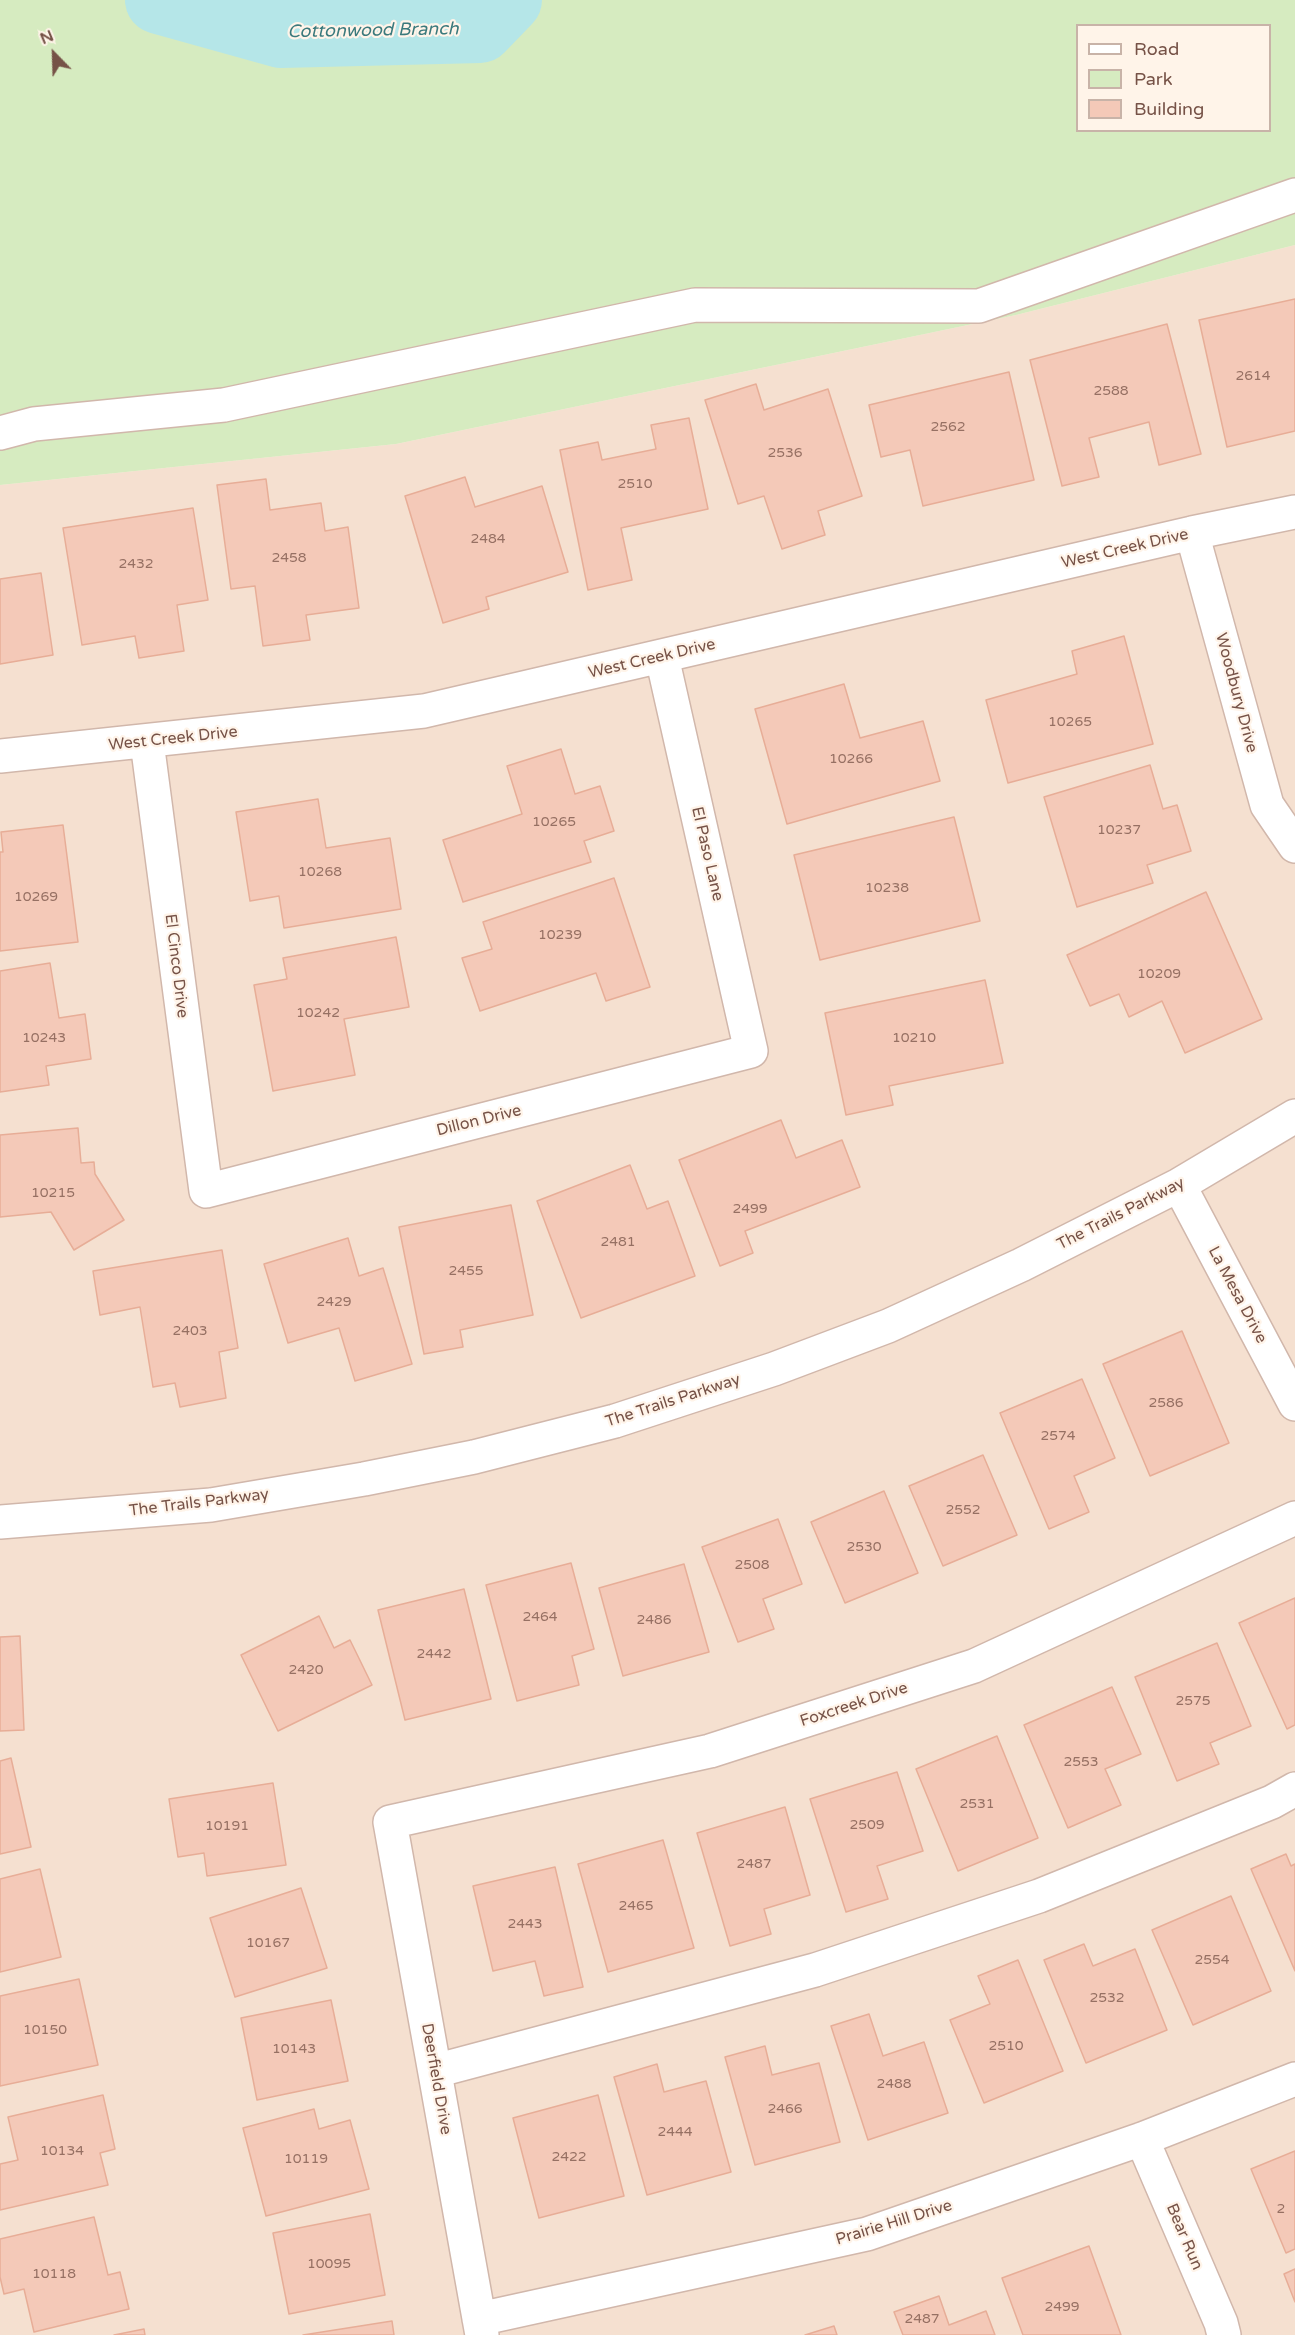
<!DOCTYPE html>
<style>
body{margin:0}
#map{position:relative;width:1295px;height:2335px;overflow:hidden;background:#fdefe2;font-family:"Varela Round",sans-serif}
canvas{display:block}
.legend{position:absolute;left:1076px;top:24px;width:195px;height:108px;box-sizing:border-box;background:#fff4e9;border:2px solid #c8b3a8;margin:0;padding:8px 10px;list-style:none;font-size:18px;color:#765247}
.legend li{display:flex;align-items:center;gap:12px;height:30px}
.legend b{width:30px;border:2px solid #c8b3a8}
.north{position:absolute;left:24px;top:24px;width:60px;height:60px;-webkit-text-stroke:4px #fff4e9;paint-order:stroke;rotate:337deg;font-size:16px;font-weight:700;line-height:24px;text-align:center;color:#765247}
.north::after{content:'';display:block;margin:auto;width:21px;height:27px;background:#765247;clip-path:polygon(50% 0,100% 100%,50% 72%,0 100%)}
</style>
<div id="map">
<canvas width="1295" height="2335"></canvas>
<ul class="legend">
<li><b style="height:8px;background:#fff"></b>Road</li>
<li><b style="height:16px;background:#d6ebc0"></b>Park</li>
<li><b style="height:16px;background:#f4c9b8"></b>Building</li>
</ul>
<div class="north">N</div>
</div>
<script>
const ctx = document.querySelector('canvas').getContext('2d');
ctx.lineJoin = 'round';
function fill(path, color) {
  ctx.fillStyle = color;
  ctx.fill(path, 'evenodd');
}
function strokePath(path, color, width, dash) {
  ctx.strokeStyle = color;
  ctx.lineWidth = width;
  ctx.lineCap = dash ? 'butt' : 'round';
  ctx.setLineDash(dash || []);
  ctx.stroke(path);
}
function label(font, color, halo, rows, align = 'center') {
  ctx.font = font + ' "Varela Round",sans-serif';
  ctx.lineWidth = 4.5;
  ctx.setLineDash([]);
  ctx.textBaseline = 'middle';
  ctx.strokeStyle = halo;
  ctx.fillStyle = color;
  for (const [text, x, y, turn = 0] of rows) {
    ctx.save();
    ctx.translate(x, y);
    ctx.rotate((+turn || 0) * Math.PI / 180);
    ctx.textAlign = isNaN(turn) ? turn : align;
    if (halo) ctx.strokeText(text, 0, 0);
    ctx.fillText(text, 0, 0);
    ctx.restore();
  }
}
const residential = new Path2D(`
 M1295 245V2335H0V485L396 444 1016 315Z`);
const green = new Path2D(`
 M0 0H1295V245L1016 315 396 444 0 485ZM1078 26H1270V130H1078Z`);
const river = new Path2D(`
 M159 0 281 34 480 29 508 0`);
const building = new Path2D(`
 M1295 299V431L1227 447 1199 320Z
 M1167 324 1201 454 1159 465 1149 422 1089 438 1099 477 1062 486 1030 360Z
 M1009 372 1034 480 923 506 910 450 881 457 869 405Z
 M756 384 764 410 828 389 862 496 818 511 825 535 782 549 764 496 738 504 705 400Z
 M689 418 708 509 621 528 632 580 588 590 560 450 598 442 602 460 656 449 651 425Z
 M465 477 475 507 542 486 568 572 486 597 489 609 443 623 405 496Z
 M266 479 270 510 321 503 325 531 348 527 359 608 306 615 310 640 263 646 255 586 231 589 217 485Z
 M193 508 208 600 177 605 184 651 139 658 135 636 82 645 63 528Z
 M41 573 53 655 0 664V579Z
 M1124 636 1153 744 1008 783 986 700 1077 674 1072 651Z
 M844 684 860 738 923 721 940 781 787 824 755 709Z
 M561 749 575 794 600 786 614 831 584 841 591 862 463 902 443 840 522 814 507 766Z
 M1150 765 1163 809 1177 805 1191 851 1147 865 1153 883 1077 907 1044 797Z
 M318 799 326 848 390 838 401 909 284 928 279 896 250 901 236 812Z
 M954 817 980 921 820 960 794 855Z
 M63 825 78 942 0 951V852H3L1 832Z
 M614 878 650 987 606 1001 596 973 480 1011 462 958 492 949 483 922Z
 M1206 892 1262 1019 1185 1053 1162 1001 1129 1017 1119 994 1090 1006 1067 955Z
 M396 937 409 1007 344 1019 355 1075 273 1091 254 985 287 979 283 958Z
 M50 963 59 1018 85 1014 91 1059 46 1066 49 1085 0 1092V971Z
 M985 980 1003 1063 889 1086 893 1105 846 1115 825 1013Z
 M781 1120 796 1158 842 1140 860 1187 745 1231 753 1253 720 1266 679 1160Z
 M78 1128 81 1163 94 1162 95 1174 124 1220 74 1250 51 1212 0 1217V1135Z
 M630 1165 647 1209 668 1201 695 1276 581 1318 537 1201Z
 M511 1205 533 1315 460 1330 463 1347 424 1354 399 1227Z
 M348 1238 359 1276 383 1268 412 1364 355 1381 339 1328 288 1343 264 1264Z
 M222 1250 238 1348 219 1352 226 1398 180 1407 175 1383 153 1387 140 1307 100 1315 93 1271Z
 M1182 1331 1229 1443 1150 1476 1103 1364Z
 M1082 1379 1115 1458 1074 1476 1089 1512 1049 1529 1000 1413Z
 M983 1455 1017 1535 943 1566 909 1486Z
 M884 1491 918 1573 845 1603 811 1522Z
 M778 1519 802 1584 763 1599 774 1629 738 1642 702 1547Z
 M571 1563 594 1649 572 1656 579 1685 517 1701 486 1585Z
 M684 1564 709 1652 623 1676 599 1588Z
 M464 1589 491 1699 405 1720 378 1610Z
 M1295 1598V1725L1287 1729 1239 1623Z
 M319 1616 334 1648 350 1640 372 1685 278 1731 241 1655Z
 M20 1636 24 1730 0 1731V1637Z
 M1217 1643 1251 1726 1210 1743 1219 1764 1177 1781 1135 1677Z
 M1112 1687 1141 1754 1105 1769 1121 1805 1068 1828 1024 1725Z
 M997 1736 1038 1838 958 1871 916 1769Z
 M11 1758 31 1847 0 1854V1761Z
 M897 1772 923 1851 877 1866 888 1899 846 1912 810 1799Z
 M273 1783 286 1865 207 1876 204 1853 178 1857 169 1799Z
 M785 1807 810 1895 764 1909 771 1934 730 1946 697 1833Z
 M663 1840 694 1948 608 1972 578 1864Z
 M1286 1854 1291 1866 1295 1864V1971L1251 1869Z
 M555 1867 583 1987 544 1996 535 1961 493 1971 473 1886Z
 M40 1869 61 1957 0 1972V1879Z
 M301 1888 327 1968 235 1997 210 1918Z
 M1231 1896 1271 1991 1193 2025 1152 1930Z
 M1084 1944 1093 1966 1135 1949 1167 2030 1086 2063 1044 1960Z
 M1018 1960 1063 2071 984 2103 950 2020 990 2004 978 1976Z
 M79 1979 98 2065 0 2086V1996Z
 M331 2000 348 2081 257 2100 241 2018Z
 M869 2014 883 2056 924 2042 948 2113 868 2140 831 2026Z
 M765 2046 772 2075 819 2063 840 2142 755 2165 725 2057Z
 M657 2064 664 2092 706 2081 731 2172 647 2195 614 2077Z
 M103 2095 115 2149 100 2153 108 2185 0 2210V2164L18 2160 8 2117Z
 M598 2095 624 2196 539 2218 513 2118Z
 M314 2109 319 2129 350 2120 369 2189 266 2216 243 2128Z
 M1295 2151V2249L1286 2253 1251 2169Z
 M370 2214 385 2295 289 2314 273 2233Z
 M94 2217 108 2275 120 2272 129 2309 34 2332 24 2289 4 2294 0 2277V2239Z
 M1089 2246 1121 2335H1023L1002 2278Z
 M1295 2269V2302L1284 2274Z
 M939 2296 949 2325 986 2311 995 2335H903L894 2312Z
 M392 2321 394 2335H303Z
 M834 2326 837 2335H805Z
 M144 2329 145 2335H114Z`);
const minor = new Path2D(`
 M0 433 34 424 224 405 695 305 979 306 1295 195
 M1192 533 1267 805 1295 846
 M147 742 206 1191 751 1051 662 657
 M0 756 424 711 1192 533 1295 512
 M1179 1185 1295 1404
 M0 1522 211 1505 364 1479 474 1457 615 1421 774 1369 888 1326 1021 1265 1179 1185 1295 1116
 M435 2071 815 1970 1039 1896 1272 1802 1295 1789
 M1142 2139 1221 2323 1224 2335
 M479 2319 867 2234 1142 2139 1295 2079
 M482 2335 390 1822 710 1751 974 1666 1295 1518`);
const numberNames = [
 ["2614",1253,376],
 ["2588",1111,391],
 ["2562",948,427],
 ["2536",785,453],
 ["2510",635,484],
 ["2484",488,539],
 ["2458",289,558],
 ["2432",136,564],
 ["10265",1070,722],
 ["10266",851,759],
 ["10265",554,822],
 ["10237",1119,830],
 ["10268",320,872],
 ["10238",887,888],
 ["10269",36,897],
 ["10239",560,935],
 ["10209",1159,974],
 ["10242",318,1013],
 ["10243",44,1038],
 ["10210",914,1038],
 ["10215",53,1193],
 ["2499",750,1209],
 ["2481",618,1242],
 ["2455",466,1271],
 ["2429",334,1302],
 ["2403",190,1331],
 ["2586",1166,1403],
 ["2574",1058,1436],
 ["2552",963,1510],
 ["2530",864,1547],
 ["2508",752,1565],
 ["2464",540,1617],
 ["2486",654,1620],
 ["2442",434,1654],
 ["2420",306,1670],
 ["2575",1193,1701],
 ["2553",1081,1762],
 ["2531",977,1804],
 ["2509",867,1825],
 ["10191",227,1826],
 ["2487",754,1864],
 ["2465",636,1906],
 ["2443",525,1924],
 ["10167",268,1943],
 ["2554",1212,1960],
 ["2532",1107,1998],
 ["10150",45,2030],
 ["2510",1006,2046],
 ["10143",294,2049],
 ["2488",894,2084],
 ["2466",785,2109],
 ["2444",675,2132],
 ["10134",62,2151],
 ["2422",569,2157],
 ["10119",306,2159],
 ["2",1281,2209],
 ["10095",329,2264],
 ["10118",54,2274],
 ["2499",1062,2307],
 ["2487",922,2319]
];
const streetNames = [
 ["West Creek Drive",1125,549,-13],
 ["West Creek Drive",652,659,-13],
 ["Woodbury Drive",1236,693,75],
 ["West Creek Drive",173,739,-6],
 ["El Paso Lane",707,854,77],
 ["El Cinco Drive",176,966,83],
 ["Dillon Drive",479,1121,-14],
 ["The Trails Parkway",1121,1214,-27],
 ["La Mesa Drive",1237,1295,62],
 ["The Trails Parkway",673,1401,-18],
 ["The Trails Parkway",199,1503,-7],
 ["Foxcreek Drive",854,1705,-18],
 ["Deerfield Drive",436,2079,80],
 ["Prairie Hill Drive",894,2223,-17],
 ["Bear Run",1184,2237,67]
];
const waterNames = [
 ["Cottonwood Branch",373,31,-1]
];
fill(residential, '#f5e0d0');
fill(green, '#d6ebc0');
strokePath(river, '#b5e6e8', 68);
fill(building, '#f4c9b8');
strokePath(building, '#e7ad97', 1.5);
strokePath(minor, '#d1b7ab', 36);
strokePath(minor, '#fff', 33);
label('14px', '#967063', null, numberNames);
label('16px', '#765247', '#fff4e9', streetNames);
label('italic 18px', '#3a797c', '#fff4e9', waterNames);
</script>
